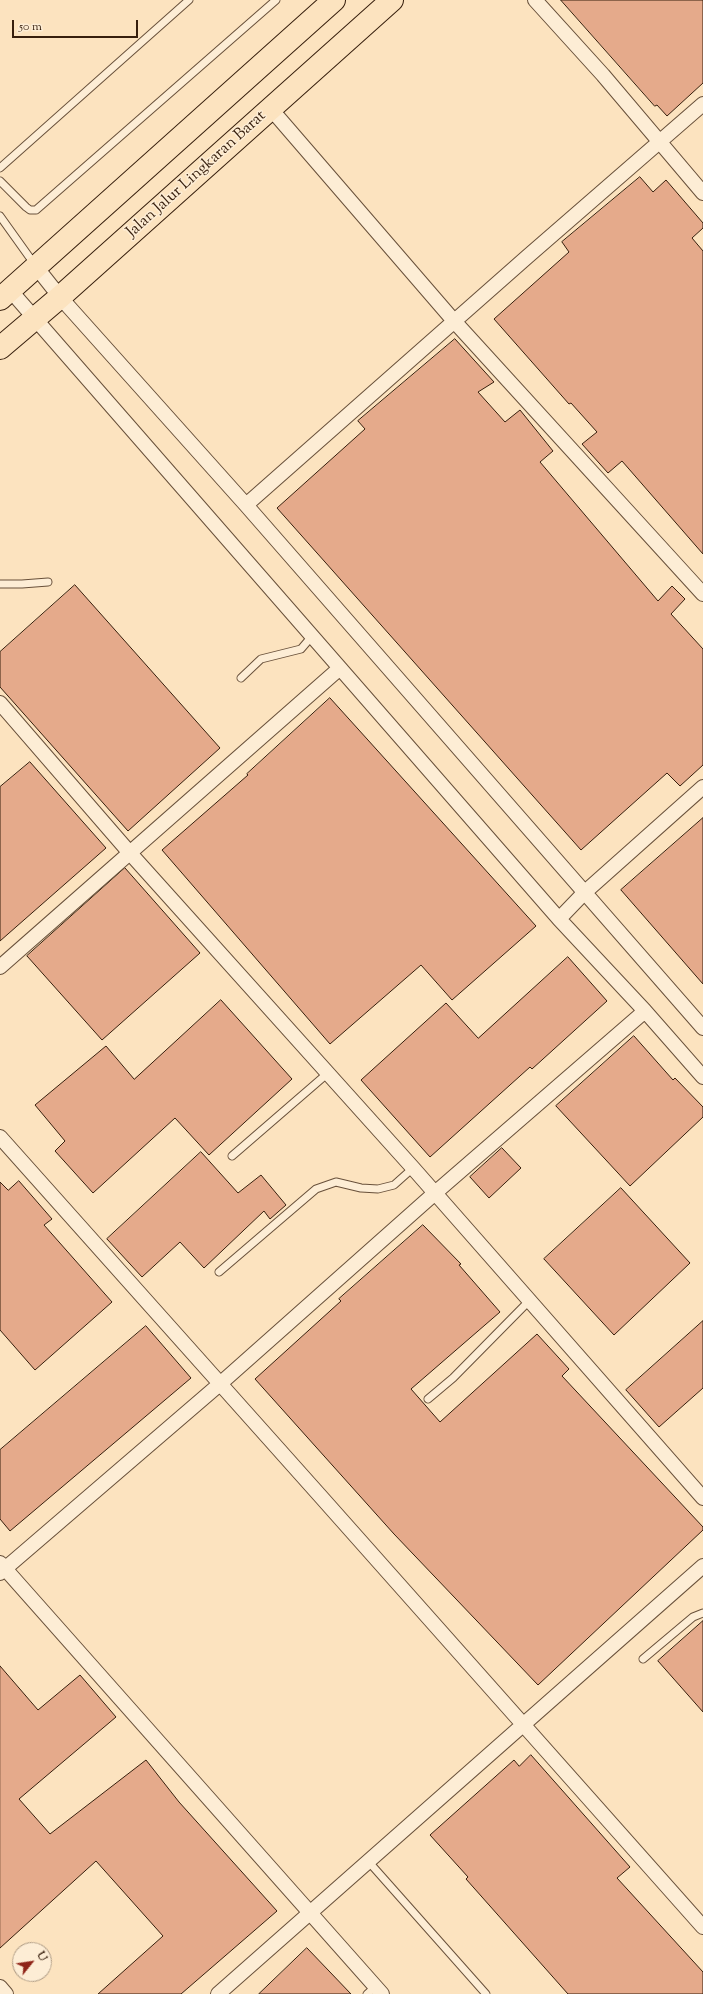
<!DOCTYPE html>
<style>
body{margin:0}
#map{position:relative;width:703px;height:1994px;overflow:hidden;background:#fce3bf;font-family:"Sorts Mill Goudy",serif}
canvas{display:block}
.north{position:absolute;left:12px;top:1942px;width:40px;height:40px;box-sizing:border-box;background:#fdedd5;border:1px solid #ae9b85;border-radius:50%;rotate:60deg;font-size:11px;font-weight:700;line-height:16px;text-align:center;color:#371f0d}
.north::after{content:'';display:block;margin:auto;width:14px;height:18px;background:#8f2418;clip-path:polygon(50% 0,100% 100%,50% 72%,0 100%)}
.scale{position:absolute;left:12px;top:20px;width:126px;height:18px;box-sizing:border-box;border:2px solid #371f0d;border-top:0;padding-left:5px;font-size:12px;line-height:14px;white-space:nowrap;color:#371f0d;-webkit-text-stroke:3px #fdedd5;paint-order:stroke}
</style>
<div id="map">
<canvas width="703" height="1994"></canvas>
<div class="north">U</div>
<div class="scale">50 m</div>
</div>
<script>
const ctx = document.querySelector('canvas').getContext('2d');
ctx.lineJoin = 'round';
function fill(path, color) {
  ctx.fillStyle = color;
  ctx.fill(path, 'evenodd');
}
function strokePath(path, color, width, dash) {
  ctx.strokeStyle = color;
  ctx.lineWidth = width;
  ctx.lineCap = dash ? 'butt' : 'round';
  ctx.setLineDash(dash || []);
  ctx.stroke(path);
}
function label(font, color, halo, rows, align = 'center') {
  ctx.font = font + ' "Sorts Mill Goudy",serif';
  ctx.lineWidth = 3;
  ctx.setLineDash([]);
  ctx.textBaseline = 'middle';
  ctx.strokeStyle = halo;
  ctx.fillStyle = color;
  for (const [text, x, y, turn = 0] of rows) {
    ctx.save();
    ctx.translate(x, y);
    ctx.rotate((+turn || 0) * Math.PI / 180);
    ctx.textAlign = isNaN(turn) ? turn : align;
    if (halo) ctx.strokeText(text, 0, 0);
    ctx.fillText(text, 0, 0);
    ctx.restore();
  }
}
const building = new Path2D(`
 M561 0H703V83L667 116 657 105 655 106Z
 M640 177 653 192 666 180 703 223V228L692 238 703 251V554L622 461 608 473 582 444 597 432 571 403 569 404 494 319 569 252 562 242Z
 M455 339 494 382 478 392 505 422 520 410 553 451 540 462 658 601 672 586 685 599 671 614 703 649V765L680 786 667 773 581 850 277 508 365 429 358 421Z
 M75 585 220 748 128 831 0 687V652Z
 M330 698 536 926 452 1000 421 965 330 1044 162 850 248 775 247 774Z
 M30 762 106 848 0 941V787Z
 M703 818V984L621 890Z
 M125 868 200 953 102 1040 27 956Z
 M568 957 607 1001 532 1069 530 1067 430 1157 361 1080 446 1003 478 1038Z
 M221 1000 292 1079 209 1155 175 1118 93 1193 55 1151 65 1141 35 1105 106 1046 134 1079Z
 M634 1036 673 1080 675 1078 703 1107V1117L630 1186 556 1106Z
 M502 1148 521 1168 489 1198 470 1177Z
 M201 1152 238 1193 261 1175 286 1205 270 1219 264 1211 204 1268 180 1242 142 1277 107 1239Z
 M19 1181 52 1219 44 1225 112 1302 35 1370 0 1330V1182L8 1190Z
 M621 1188 690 1263 614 1335 544 1259Z
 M423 1225 461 1264 459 1265 500 1312 411 1389 440 1422 537 1334 569 1369 562 1376 703 1527V1530L538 1685 394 1534 255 1379 341 1301 339 1299Z
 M703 1321V1388L659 1427 626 1390Z
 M146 1326 191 1378 10 1531 0 1519V1450Z
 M703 1621V1712L658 1661Z
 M0 1666 38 1710 80 1675 116 1717 19 1799 50 1834 146 1760 179 1802 277 1911 181 1994H98L163 1936 96 1861 0 1948Z
 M531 1755 630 1867 617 1878 703 1972V1994H568L466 1879 468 1877 430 1835 514 1760 519 1766Z
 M307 1948 351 1994H259Z`);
const service = new Path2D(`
 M0 168 189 0
 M0 181 26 207 30 210H36L276 0
 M0 216 35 265
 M0 584H22L48 582
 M241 678 261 659 301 649 313 635
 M232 1156 328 1073
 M219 1272 316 1189 336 1182 361 1188 378 1189 394 1185 413 1168
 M428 1399 453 1378 529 1301
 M643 1659 693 1617 703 1613
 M368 1861 486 1994
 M367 1994 376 1986`);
const minor = new Path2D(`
 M535 0 603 75 703 193
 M271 109 454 321 703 594
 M37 268 60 297 246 505 703 1028
 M10 290 559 919 645 1011 703 1077
 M246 505 527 257 703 104
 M0 703 129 852 413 1168 703 1498
 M559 919 584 893 703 787
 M0 967 340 668
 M0 1137C236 1399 468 1664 703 1927
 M0 1563 382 1994
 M0 1573 221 1383 435 1193 645 1011
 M0 1987 6 1994
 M218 1994 703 1566`);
const primary = new Path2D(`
 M0 299 334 0
 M0 348 60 297 392 0`);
const streetNames = [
 ["Jalan Jalur Lingkaran Barat",197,175,-42]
];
fill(building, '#e5aa8b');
strokePath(building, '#371f0d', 1);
strokePath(service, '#68503a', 9);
strokePath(minor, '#68503a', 16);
strokePath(primary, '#371f0d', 24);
strokePath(service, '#fdedd5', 7);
strokePath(minor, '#fdedd5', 14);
strokePath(primary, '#fce3bf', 22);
label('16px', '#371f0d', '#fdedd5', streetNames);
</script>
